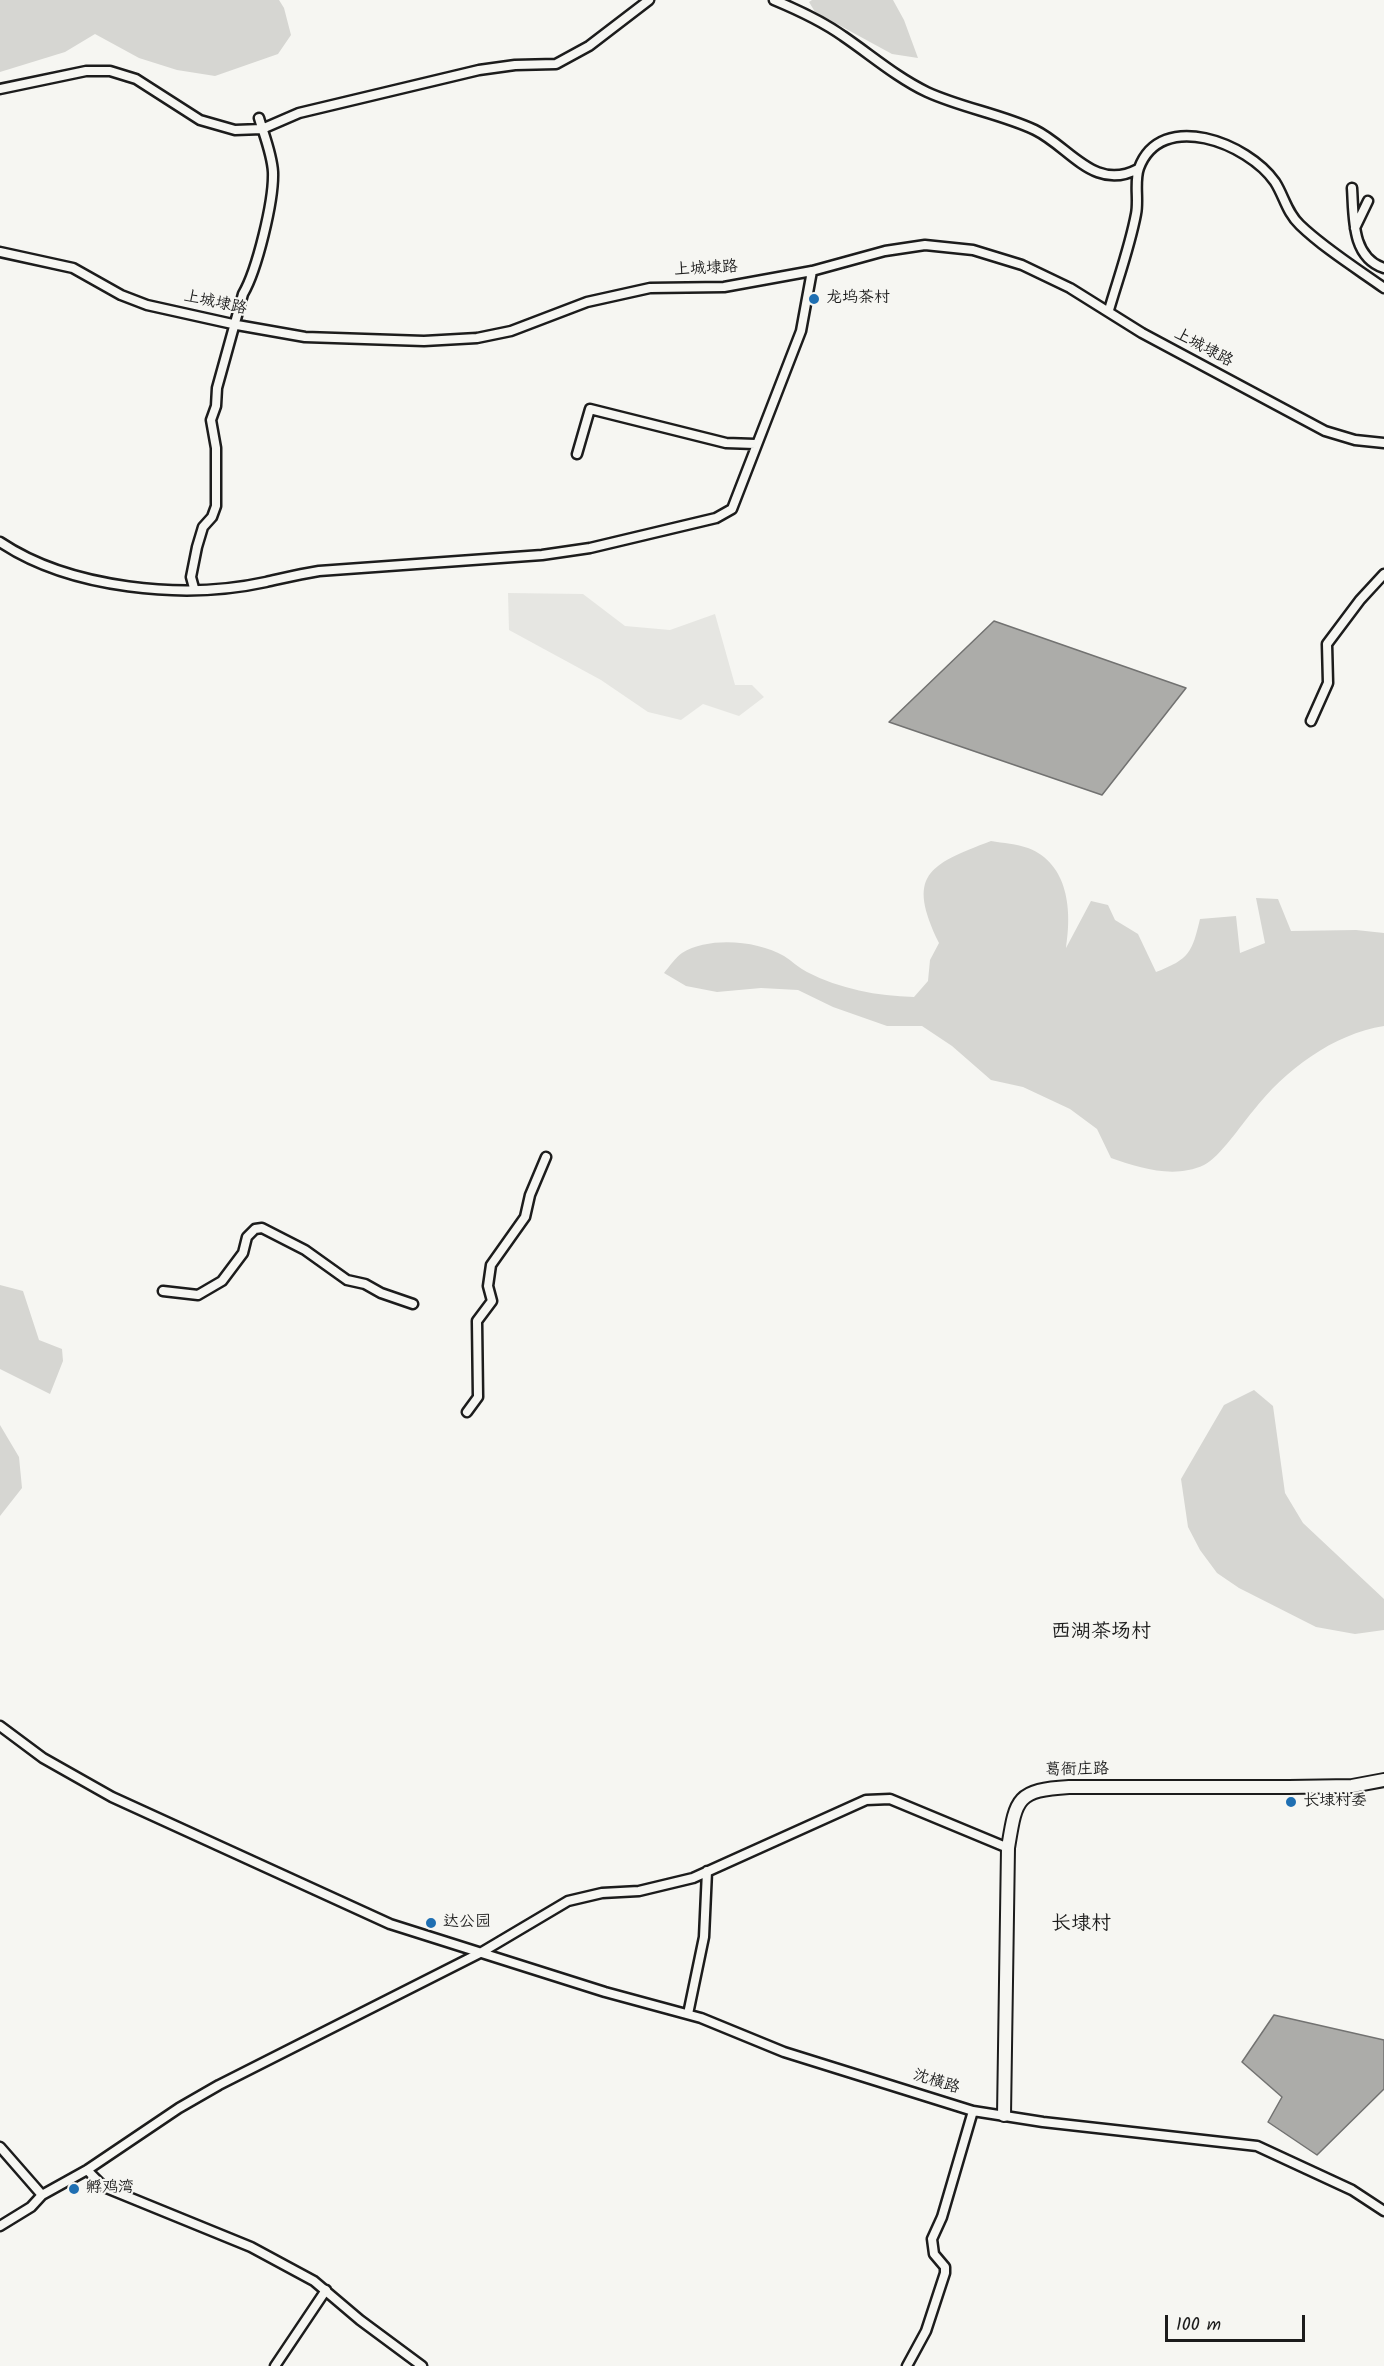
<!DOCTYPE html>
<meta charset="utf-8">
<style>
body{margin:0}
#map{position:relative;width:1384px;height:2366px;overflow:hidden;background:#f6f6f2;font-family:Kalam,sans-serif}
canvas{display:block}
.scale{position:absolute;left:1165px;top:2315px;width:140px;height:27px;box-sizing:border-box;border:3px solid #1c1c1c;border-top:0;padding-left:8px;font-size:18px;line-height:21px;white-space:nowrap;color:#1c1c1c;-webkit-text-stroke:4px #f6f6f2;paint-order:stroke}
</style>
<div id="map">
<canvas width="1384" height="2366"></canvas>
<div class="scale">100 m</div>
</div>
<script>
const ctx = document.querySelector('canvas').getContext('2d');
ctx.lineJoin = 'round';
function fill(path, color) {
  ctx.fillStyle = color;
  ctx.fill(path, 'evenodd');
}
function strokePath(path, color, width, dash) {
  ctx.strokeStyle = color;
  ctx.lineWidth = width;
  ctx.lineCap = dash ? 'butt' : 'round';
  ctx.setLineDash(dash || []);
  ctx.stroke(path);
}
function label(font, color, halo, rows, align = 'center') {
  ctx.font = font + ' Kalam,"LXGW WenKai TC",sans-serif';
  ctx.lineWidth = 4.5;
  ctx.setLineDash([]);
  ctx.textBaseline = 'middle';
  ctx.strokeStyle = halo;
  ctx.fillStyle = color;
  for (const [text, x, y, turn = 0] of rows) {
    ctx.save();
    ctx.translate(x, y);
    ctx.rotate((+turn || 0) * Math.PI / 180);
    ctx.textAlign = isNaN(turn) ? turn : align;
    if (halo) ctx.strokeText(text, 0, 0);
    ctx.fillText(text, 0, 0);
    ctx.restore();
  }
}
const built = new Path2D(`
 M508 593 583 594 625 626 670 630 715 614 735 685H752L764 697 739 716 703 704 681 720 648 712 601 680 509 630Z`);
const green = new Path2D(`
 M0 0H279L284 8 291 35 278 54 215 76 177 70 139 58 95 34 65 52 0 72Z
 M812 0H893L904 20 918 58 892 54 815 12 809 2Z
 M991 841C1003 843 1017 844 1028 848 1069 864 1072 911 1066 948L1091 901 1108 905 1115 920 1138 934 1156 972C1190 959 1192 952 1200 919L1236 916 1240 953 1265 943 1256 898 1278 899 1291 931 1356 930 1384 933V1026C1333 1034 1285 1070 1253 1111 1241 1125 1220 1157 1204 1165 1174 1179 1140 1168 1111 1158L1097 1129 1070 1109 1023 1087 991 1080 952 1046 922 1026H887L833 1007 798 990 761 988 717 992 686 986 664 973C669 967 676 957 682 953 710 936 758 941 784 956 792 961 799 968 807 972 840 989 877 996 914 997L928 981 930 960 939 943C906 875 928 865 991 841Z
 M0 1285 23 1291 39 1340 62 1349 63 1361 50 1394 0 1369Z
 M1254 1390 1273 1406 1285 1493 1303 1523 1384 1599V1630L1355 1634 1316 1627 1239 1588 1217 1573 1200 1550 1188 1527 1181 1479 1224 1405Z
 M0 1425 19 1457 22 1488 0 1516Z`);
const water = new Path2D(`
 M994 621 1186 688 1102 795 889 722Z
 M1274 2015 1384 2040V2089L1317 2155 1268 2122 1282 2097 1242 2062Z`);
const street = new Path2D(`
 M774 0C798 10 822 21 843 36 871 55 896 77 927 92 962 108 1001 114 1035 130 1070 147 1094 192 1138 169
 M0 89 86 71H110L136 79 200 120 235 130 262 129 299 113 479 70 515 65 556 64 589 46 649 0
 M1352 188C1354 217 1351 257 1384 268
 M1355 228 1368 201
 M0 252 73 268 121 295 147 305 237 325 305 337 424 341 477 338 511 331 587 302 650 288 724 287 812 271 885 251 925 245 973 250 1022 265 1070 288 1142 333 1325 431 1355 440 1384 443
 M1109 310C1118 279 1130 246 1136 214 1139 200 1134 182 1139 168 1161 109 1248 143 1275 182 1284 196 1287 213 1300 225 1325 249 1356 268 1384 288
 M577 454 590 409 726 443 755 444
 M0 542C70 589 184 600 266 582 284 578 300 574 319 571L542 555 590 548 716 518 732 509 801 331 812 271
 M194 588 191 577 197 547 203 527 212 517 216 506V448L211 420 216 406 217 388 243 294C257 270 274 201 273 172 272 154 264 135 259 118
 M1311 721 1328 683 1327 644 1360 600 1384 574
 M163 1291 198 1295 222 1281 243 1253 247 1237 255 1229 262 1228 305 1250 347 1280 365 1284 381 1293 413 1304
 M467 1412 478 1397 477 1321 492 1301 488 1286 491 1265 525 1217 530 1195 546 1157
 M0 1726 43 1758 112 1797 390 1924 605 1992 701 2018 784 2052 973 2111 1043 2122 1257 2146 1352 2190 1384 2211
 M688 2014 704 1937 707 1871
 M0 2147 42 2195
 M87 2170 104 2187 251 2247 314 2281 360 2320 422 2366
 M0 2226 31 2207 42 2195 87 2170 179 2108 219 2085 482 1952 568 1901 602 1893 639 1891 693 1878 866 1800 890 1799 1008 1848
 M275 2366 326 2290
 M907 2366 926 2331 945 2273V2267L934 2254 932 2239 942 2217 973 2111`);
const secondary = new Path2D(`
 M1004 2115 1008 1848C1016 1799 1016 1790 1069 1787H1289L1352 1786 1384 1780`);
const markers = [
 [814,299,6,"#1f6fb2"],
 [1291,1802,6,"#1f6fb2"],
 [431,1923,6,"#1f6fb2"],
 [74,2189,6,"#1f6fb2"]
];
const streetNames = [
 ["上城埭路",706,270,-3],
 ["上城埭路",215,304,12],
 ["上城埭路",1203,349,28],
 ["葛衙庄路",1077,1771,-1],
 ["沈横路",936,2083,17]
];
const poiNames = [
 ["龙坞茶村",826,299],
 ["长埭村委",1303,1802],
 ["达公园",443,1923],
 ["孵鸡湾",86,2189]
];
const quarterNames = [
 ["西湖茶场村",1101,1634],
 ["长埭村",1081,1926]
];
fill(built, '#e6e6e2');
fill(green, '#d6d6d2');
fill(water, '#acaca9');
strokePath(water, '#727271', 1.5);
strokePath(street, '#1c1c1c', 13);
strokePath(secondary, '#1c1c1c', 16);
strokePath(street, '#f6f6f2', 8);
strokePath(secondary, '#f6f6f2', 12);
for (const [x, y, r, color] of markers) {
  const dot = new Path2D();
  dot.arc(x, y, r, 0, 2 * Math.PI);
  ctx.fillStyle = color;
  ctx.fill(dot);
  strokePath(dot, '#f6f6f2', 2);
}
label('16px', '#1c1c1c', '#f6f6f2', streetNames);
label('16px', '#1c1c1c', '#f6f6f2', poiNames, 'left');
label('20px', '#1c1c1c', '#f6f6f2', quarterNames);
</script>
